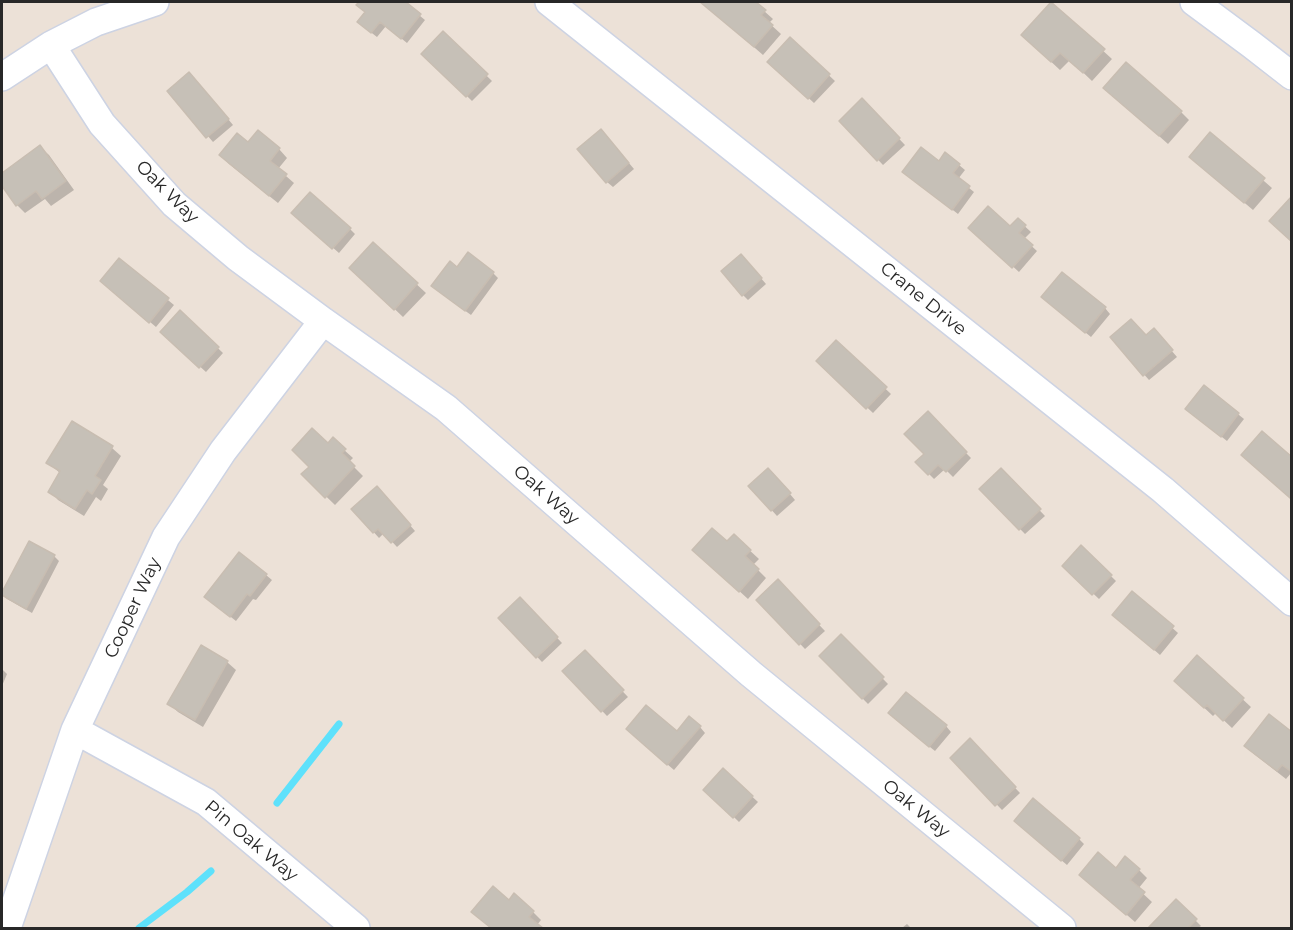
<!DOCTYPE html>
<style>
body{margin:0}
#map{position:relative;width:1293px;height:930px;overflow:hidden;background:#ece1d7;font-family:Montserrat,sans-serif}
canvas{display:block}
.frame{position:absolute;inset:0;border:3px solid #282828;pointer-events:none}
</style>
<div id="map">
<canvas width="1293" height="930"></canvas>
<div class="frame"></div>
</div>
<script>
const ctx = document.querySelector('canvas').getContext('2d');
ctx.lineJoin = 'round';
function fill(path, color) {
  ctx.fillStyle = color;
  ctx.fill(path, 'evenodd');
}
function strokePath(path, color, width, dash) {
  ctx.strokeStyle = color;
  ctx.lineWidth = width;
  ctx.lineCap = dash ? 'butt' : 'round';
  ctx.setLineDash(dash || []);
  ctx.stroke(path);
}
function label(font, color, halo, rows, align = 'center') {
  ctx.font = font + ' Montserrat,sans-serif';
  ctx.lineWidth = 5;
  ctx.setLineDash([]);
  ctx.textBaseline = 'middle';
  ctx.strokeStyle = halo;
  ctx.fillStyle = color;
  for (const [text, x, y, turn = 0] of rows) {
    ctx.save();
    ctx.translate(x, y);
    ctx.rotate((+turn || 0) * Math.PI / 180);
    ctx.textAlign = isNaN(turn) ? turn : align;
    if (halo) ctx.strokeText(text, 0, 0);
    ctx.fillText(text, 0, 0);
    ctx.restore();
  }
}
const shadow = new Path2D(`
 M361 2H403L425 20 407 43 386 26 377 37 364 27 366 13 358 5Z
 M702 2H754L773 19 769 23 781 34 763 55Z
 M1051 3 1112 59 1092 81 1070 60 1060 70 1031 43Z
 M443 33 492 81 472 101 424 54Z
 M790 39 835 81 814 103 775 67Z
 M195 79 233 125 213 142 169 91Z
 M1114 96 1181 112 1189 120 1168 144Z
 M862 100 905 145 883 165 841 121Z
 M1210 134 1272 188 1253 210 1200 165Z
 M607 137 634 169 613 187 607 182Z
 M248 144 279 149 287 158 278 169 294 183 278 203 229 164 221 155Z
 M40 147 49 155 74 190 51 206 45 199 25 213 17 205 2 183V175Z
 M939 163 959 165 965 170 958 179 974 192 958 214 910 177Z
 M299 218 350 229 355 234 339 253Z
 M1018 220 1031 232 1024 239 1037 251 1019 272 976 233 1010 228Z
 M373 244 426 293 403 317 360 276Z
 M119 260 174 305 156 327 107 286Z
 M746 261 766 284 748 300 743 295Z
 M458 269 493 273 498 278 471 315 438 291Z
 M1048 302 1105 308 1110 314 1091 337Z
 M180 312 223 353 206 372 162 332Z
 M1159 336 1177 357 1149 380 1112 338Z
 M836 342 891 394 873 413 818 361Z
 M1204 387 1244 419 1227 441 1193 414Z
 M927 414 971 458 953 477 945 469 934 479 917 462 926 454Z
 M72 423 112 448 121 456 103 485 108 489 101 501 96 497 84 516 58 500 50 491 60 473 48 463Z
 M333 440 353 458 349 462 363 476 335 505 303 474Z
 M1001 470 1045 516 1025 534 981 489Z
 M774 475 795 500 777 516 750 486Z
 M382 493 415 531 397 547 384 533 379 538 353 509Z
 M734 536 759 559 753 565 766 578 748 599 703 558 727 543Z
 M1081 547 1116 581 1099 599 1064 566Z
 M54 556 59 561 32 613 7 599 2 594Z
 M266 575 272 580 256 600 253 599 236 621 212 602Z
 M778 582 825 631 805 649 758 600Z
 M1133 593 1178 633 1160 655 1120 620Z
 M520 599 562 643 542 662 500 618Z
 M841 636 888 684 868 704 821 656Z
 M202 647 227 662 236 670 203 727 178 712 169 704Z
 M585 652 628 697 607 716 565 672Z
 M1197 657 1251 707 1232 728 1216 713 1213 716 1184 689Z
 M2 669 7 674 2 686Z
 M895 719 946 726 951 732 935 751Z
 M700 727 705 733 674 770 633 735 677 734Z
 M1292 734V772L1286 779 1254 754 1246 746Z
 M970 741 1020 793 1002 810 952 758Z
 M723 770 758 802 739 822 705 789Z
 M1021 826 1079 839 1084 844 1067 865Z
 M1116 870H1139L1147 878 1138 889 1152 902 1135 922 1081 875Z
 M1176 901 1201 926 1198 928H1150Z
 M509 902 533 912 541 920 537 925 540 928H492L482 920Z
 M907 924 911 928H902Z`);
const stream = new Path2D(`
 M277 803 339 724
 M139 928 187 892 211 871`);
const building = new Path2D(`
 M359 2H406L421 14 401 39 380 22 371 33 357 22 365 12 356 5Z
 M700 2H756L766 10 761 15 773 25 754 47Z
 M1051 2 1105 49 1083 73 1060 53 1051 62 1021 35Z
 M443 31 488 74 466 97 421 54Z
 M790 37 830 74 808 99 767 62Z
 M1126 62 1182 111 1159 136 1103 88Z
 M189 72 229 119 206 138 167 91Z
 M862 98 900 138 877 161 839 121Z
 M601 129 629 163 606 183 577 149Z
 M258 130 280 148 270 161 287 174 269 196 219 155 237 133 248 142Z
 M1210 132 1265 178 1244 203 1189 157Z
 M40 145 66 181 42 199 36 191 16 206 2 186V173Z
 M921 147 939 161 945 152 960 164 953 173 970 186 952 210 902 172Z
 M310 192 351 228 332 249 291 213Z
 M1292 196V242L1269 221Z
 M988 206 1010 226 1018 218 1026 225 1019 233 1033 245 1012 268 968 228Z
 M373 242 418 283 394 310 349 268Z
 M468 252 494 272 465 311 431 286 450 261 457 267Z
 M741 254 762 278 742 296 721 271Z
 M119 258 169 298 149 323 100 281Z
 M1062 272 1106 307 1085 333 1041 297Z
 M180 310 219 347 199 368 160 332Z
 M1131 319 1146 335 1154 328 1173 350 1143 376 1110 337Z
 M836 340 887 387 866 409 816 361Z
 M1204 385 1239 413 1221 437 1185 409Z
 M928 411 967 452 946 472 938 465 928 475 915 462 924 454 904 434Z
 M72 421 113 446 95 476 101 480 92 494 87 490 75 509 48 492 60 471 46 463Z
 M312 428 328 443 333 437 346 449 342 453 355 466 325 498 301 474 309 467 292 450Z
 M1262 431 1292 457V496L1290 498 1241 455Z
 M768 468 791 493 771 511 748 486Z
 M1001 468 1041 509 1019 530 979 489Z
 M377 486 411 525 391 543 378 529 373 533 351 509Z
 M712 528 727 541 734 534 751 550 745 556 759 569 739 592 692 550Z
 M29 541 55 555 26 609 2 595V592Z
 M1081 545 1112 575 1092 595 1062 566Z
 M239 552 267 574 250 596 247 594 230 617 204 597Z
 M778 579 820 624 799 645 756 600Z
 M1132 591 1174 626 1154 650 1112 615Z
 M520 597 558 637 536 658 498 618Z
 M841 634 884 677 862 699 819 656Z
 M201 645 228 661 195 720 167 704Z
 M585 650 624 690 601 712 562 671Z
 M1197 655 1244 698 1223 721 1207 705 1204 708 1174 681Z
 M906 692 947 725 929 747 888 713Z
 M646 705 677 731 689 716 701 726 667 765 626 729Z
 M1269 714 1292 732V772L1282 765 1277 771 1244 746Z
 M970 738 1016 787 995 806 950 758Z
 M723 768 753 796 733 818 703 790Z
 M1033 798 1080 838 1061 861 1014 821Z
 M1098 852 1116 868 1125 856 1140 869 1130 880 1145 892 1126 915 1079 875Z
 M493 886 509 900 514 893 534 911 529 917 543 928H491L471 912Z
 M1176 899 1197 919 1188 928H1148Z`);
const minor = new Path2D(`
 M549 2 1163 490 1292 602
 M1194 2 1252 45 1292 76
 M51 45 102 124 174 204 238 258 323 321 446 408 751 674 1062 928
 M2 77 51 45 96 22 155 2
 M75 730 206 802 356 928
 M7 928 75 730 166 537 223 451 323 321`);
const streetNames = [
 ["Oak Way",167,192,45],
 ["Crane Drive",923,299,39],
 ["Oak Way",546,495,41],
 ["Cooper Way",133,608,-65],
 ["Oak Way",916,809,39],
 ["Pin Oak Way",251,841,40]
];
fill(shadow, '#0003');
strokePath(stream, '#5ee1fb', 7);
fill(building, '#c6c0b7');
strokePath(building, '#c8bdb1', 1.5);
strokePath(minor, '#cdd3e3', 30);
strokePath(minor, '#fff', 27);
label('18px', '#282828', '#fff', streetNames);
</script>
